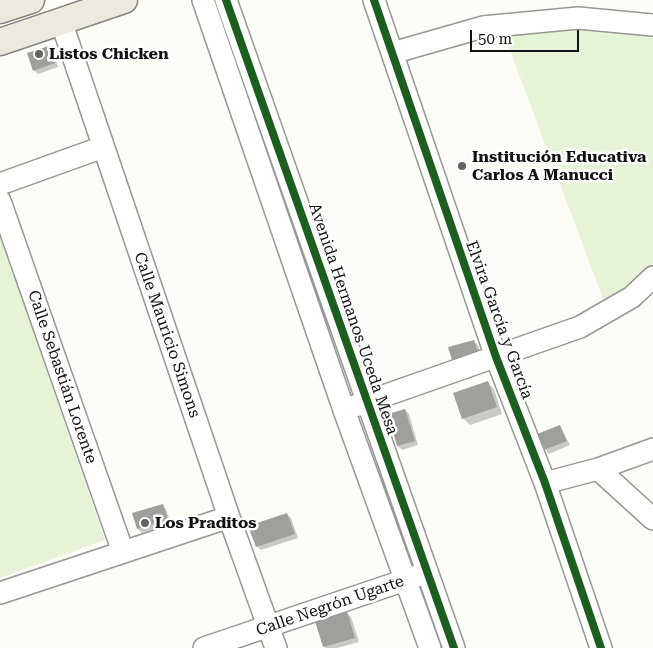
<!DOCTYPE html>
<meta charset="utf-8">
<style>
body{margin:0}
#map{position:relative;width:653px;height:648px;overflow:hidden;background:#fdfcf7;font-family:"Roboto Serif",serif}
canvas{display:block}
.scale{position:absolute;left:470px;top:30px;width:109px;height:22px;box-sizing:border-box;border:2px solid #111;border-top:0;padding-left:6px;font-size:15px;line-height:18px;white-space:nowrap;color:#111;-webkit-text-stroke:4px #fff;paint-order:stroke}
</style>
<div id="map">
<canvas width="653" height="648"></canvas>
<div class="scale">50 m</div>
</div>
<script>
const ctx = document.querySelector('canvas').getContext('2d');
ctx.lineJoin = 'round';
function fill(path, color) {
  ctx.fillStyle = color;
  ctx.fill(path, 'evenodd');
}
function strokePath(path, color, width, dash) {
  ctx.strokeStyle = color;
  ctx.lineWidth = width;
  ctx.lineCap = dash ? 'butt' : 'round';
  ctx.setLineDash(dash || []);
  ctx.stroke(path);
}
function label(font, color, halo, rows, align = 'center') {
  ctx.font = font + ' "Roboto Serif",serif';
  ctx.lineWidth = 5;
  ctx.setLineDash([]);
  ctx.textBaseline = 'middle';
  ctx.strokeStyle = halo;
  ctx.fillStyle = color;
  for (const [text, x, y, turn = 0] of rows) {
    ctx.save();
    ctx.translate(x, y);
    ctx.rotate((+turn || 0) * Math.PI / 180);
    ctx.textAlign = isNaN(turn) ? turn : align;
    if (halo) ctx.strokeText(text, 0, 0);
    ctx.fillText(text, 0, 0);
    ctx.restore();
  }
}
const green = new Path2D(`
 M616 24 653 31V285L611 320 505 37Z
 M0 234 105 540 0 578Z`);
const shadow = new Path2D(`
 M49 47 53 51 58 67 38 74 34 70Z
 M474 341 478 345 482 359 454 362Z
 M488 383 494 389 502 414 470 425 463 418Z
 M405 410 409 414 418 445 402 450 398 446Z
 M560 427 570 445 549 454 545 449Z
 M162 505 166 509 171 524 142 533 138 529 133 514Z
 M287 514 291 518 298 538 261 550 257 546Z
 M347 613 351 617 359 642 337 648H326L324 647Z`);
const building = new Path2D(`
 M49 46 55 63 33 71 27 53Z
 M474 340 479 355 453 363 448 347Z
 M488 381 497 407 462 419 453 393Z
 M405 409 415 441 397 446 388 414Z
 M560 425 567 441 544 450 537 434Z
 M163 504 168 520 137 529 132 513Z
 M287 513 295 534 256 547 248 526Z
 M347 611 355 638 323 647 315 621Z`);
const minor = new Path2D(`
 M203 0 344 410 430 648
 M226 0 454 648
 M374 0 496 357 545 483 601 648
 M61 21 229 517 276 648
 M392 53 483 27 578 18 653 25
 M0 184 103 147
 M0 201 123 552
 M355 406 580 327 632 297 653 277
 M598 469 653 519
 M545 483 598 469 653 449
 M0 593 229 517
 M204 648 420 575`);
const major = new Path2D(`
 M0 10 31 0
 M0 42 124 0`);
const cycleway = new Path2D(`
 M226 0 454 648
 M374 0 496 357 545 483 601 648`);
const markers = [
 [39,54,5,"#646362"],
 [462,166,5,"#646362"],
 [145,523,5,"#646362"]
];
const poiNames = [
 ["Listos Chicken",49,54],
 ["Institución Educativa",472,157],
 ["Carlos A Manucci",472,175],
 ["Los Praditos",155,523]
];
const streetNames = [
 ["Avenida Hermanos Uceda Mesa",353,319,71],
 ["Elvira García y García",499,320,70],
 ["Calle Mauricio Simons",167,335,71],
 ["Calle Sebastián Lorente",62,377,71],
 ["Calle Negrón Ugarte",330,606,-19]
];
fill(green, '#e7f3d7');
fill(shadow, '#0003');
fill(building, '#a19f9c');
strokePath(minor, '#979795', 24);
strokePath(major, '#858482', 29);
strokePath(minor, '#fffffe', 21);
strokePath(major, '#ede9dc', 26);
strokePath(cycleway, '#1b5e20', 8);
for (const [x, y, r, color] of markers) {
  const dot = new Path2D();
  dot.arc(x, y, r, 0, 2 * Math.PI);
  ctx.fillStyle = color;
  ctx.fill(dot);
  strokePath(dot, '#fff', 2);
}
label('bold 16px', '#111', '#fff', poiNames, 'left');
label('16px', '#111', '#fff', streetNames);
</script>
